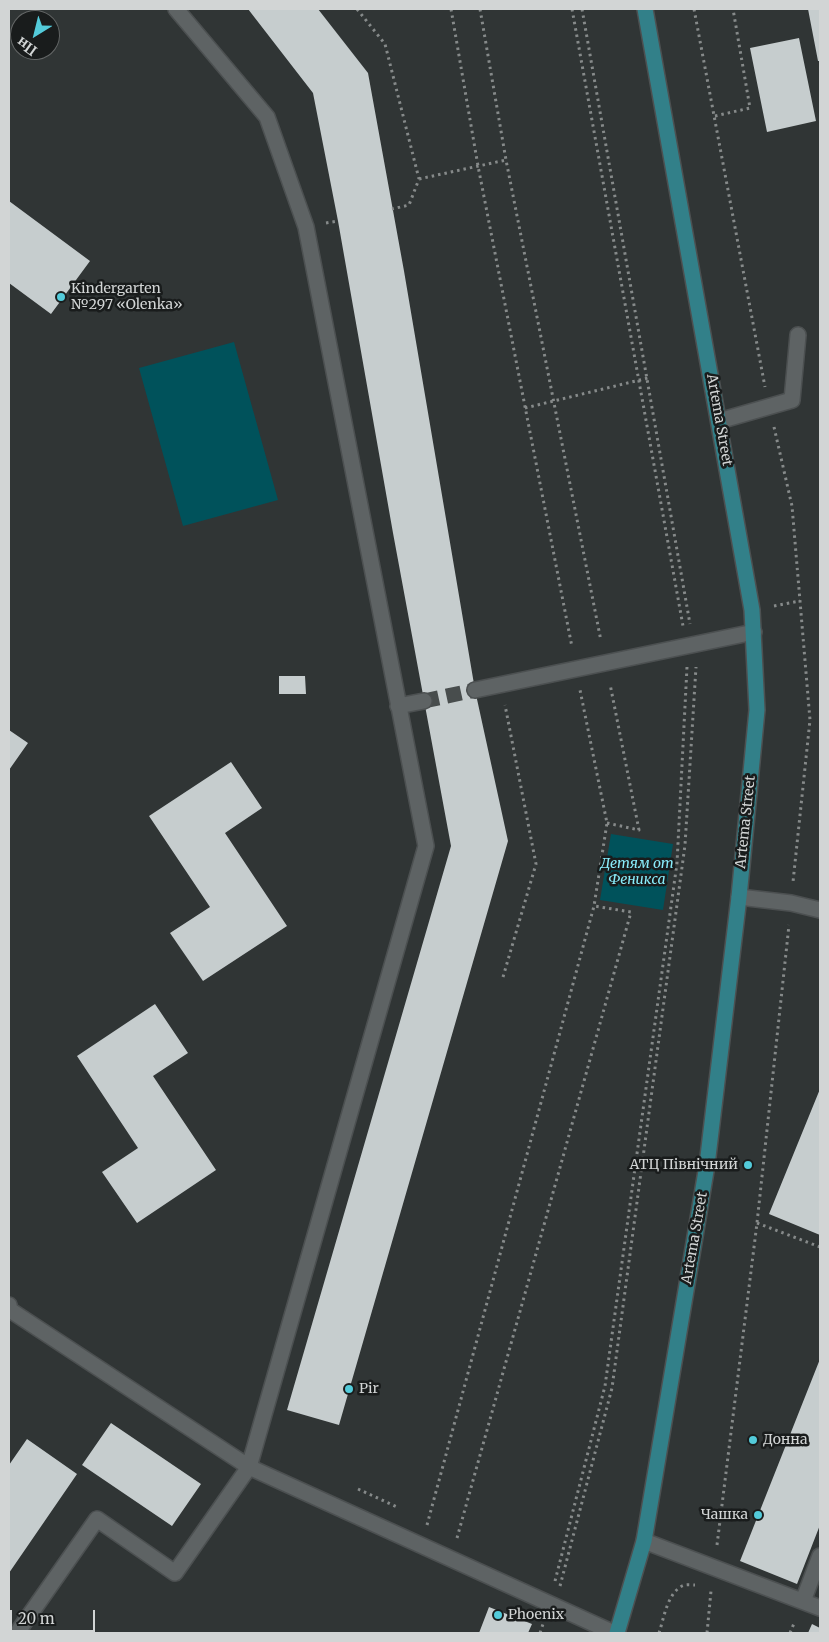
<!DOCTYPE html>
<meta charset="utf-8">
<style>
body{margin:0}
#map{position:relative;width:829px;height:1642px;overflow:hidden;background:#303535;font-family:Merriweather,serif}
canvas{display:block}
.frame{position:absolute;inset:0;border:10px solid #d2d5d5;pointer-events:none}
.north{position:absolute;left:10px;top:10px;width:50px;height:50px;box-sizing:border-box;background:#191c1c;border:1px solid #636666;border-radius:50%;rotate:216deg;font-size:14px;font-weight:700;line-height:20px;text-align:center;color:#d2d5d5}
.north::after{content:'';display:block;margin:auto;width:18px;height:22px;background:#53cbda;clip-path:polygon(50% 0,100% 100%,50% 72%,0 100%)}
.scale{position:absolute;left:10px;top:1610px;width:85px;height:22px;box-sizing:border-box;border:2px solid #d2d5d5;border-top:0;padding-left:6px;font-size:15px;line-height:18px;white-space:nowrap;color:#d2d5d5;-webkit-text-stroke:4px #191c1c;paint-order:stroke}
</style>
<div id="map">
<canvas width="829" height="1642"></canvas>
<div class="frame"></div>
<div class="north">Пн</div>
<div class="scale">20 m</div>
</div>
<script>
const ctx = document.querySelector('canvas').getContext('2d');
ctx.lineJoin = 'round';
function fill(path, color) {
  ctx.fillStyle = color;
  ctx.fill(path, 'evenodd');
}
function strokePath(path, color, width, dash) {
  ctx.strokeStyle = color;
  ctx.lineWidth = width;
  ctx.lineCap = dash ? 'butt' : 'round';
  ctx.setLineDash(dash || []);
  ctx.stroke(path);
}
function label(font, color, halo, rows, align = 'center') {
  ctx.font = font + ' Merriweather,serif';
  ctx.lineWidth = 5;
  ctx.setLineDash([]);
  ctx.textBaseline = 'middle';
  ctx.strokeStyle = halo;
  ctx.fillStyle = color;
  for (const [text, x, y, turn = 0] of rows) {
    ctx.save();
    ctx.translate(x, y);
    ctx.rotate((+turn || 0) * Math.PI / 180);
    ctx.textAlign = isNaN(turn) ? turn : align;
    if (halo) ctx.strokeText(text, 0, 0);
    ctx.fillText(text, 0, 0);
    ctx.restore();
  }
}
const green = new Path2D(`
 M234 342 278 500 183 526 139 368Z
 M611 834 673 844 663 910 600 900Z`);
const building = new Path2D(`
 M248 9H318L368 73 404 271 475 690 508 841 339 1425 287 1410 451 846 393 533 338 221 313 93Z
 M808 9H820V61H818Z
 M799 38 816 121 767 132 750 48Z
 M9 201 90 261 51 314 9 283Z
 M279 676H305L306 694H279Z
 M9 730 28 743 9 770Z
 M231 762 262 808 225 833 287 926 203 981 170 933 210 907 149 816Z
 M155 1004 188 1053 153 1076 216 1170 137 1223 102 1172 138 1148 77 1056Z
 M820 1089V1235L769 1214Z
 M820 1359V1525L797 1584 740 1561Z
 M111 1423 201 1484 172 1526 82 1465Z
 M27 1439 77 1474 9 1573V1465Z
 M489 1607 532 1624 528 1633H479Z
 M812 1624 820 1628V1633H808Z`);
const minorTunnel = new Path2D(`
 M424 701 475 690`);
const path = new Path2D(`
 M357 9 385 44 419 179 409 205 392 209
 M451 9 478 166 572 647
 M480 9 506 160 601 641
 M572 9 683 626
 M582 9 690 624
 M694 9 765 387
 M715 116 750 108 733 9
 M419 179 506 160
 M326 223 338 221
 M525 408 648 378
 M774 427 792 506 810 720 793 882
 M774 606 800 601
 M607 823 639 830 610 684
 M503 977 536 864 505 705
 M757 1223 820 1247
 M358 1489 397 1507
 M427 1525 594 906 607 823 580 690
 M457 1538 631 912 594 906
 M717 1545 757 1223 789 925
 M555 1581 605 1386 677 863 687 667
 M560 1586 612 1388 685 845 696 667
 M540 1633 543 1624
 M659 1633C664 1618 667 1594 682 1586 686 1584 691 1585 695 1585
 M707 1633 711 1591
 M790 1633 795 1621`);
const minor = new Path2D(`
 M719 421 792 400 798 335
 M475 690 754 632
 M398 706 424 701
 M739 897 791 903 820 910
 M9 1305 10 1310 249 1467 614 1633
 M644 1541 820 1608
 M803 1601 820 1556
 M17 1633 97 1519 175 1573 249 1467 426 846 306 227 267 117 176 9`);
const major = new Path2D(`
 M617 1633 644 1541 707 1165 739 897 757 710 752 610 645 9`);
const markers = [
 [61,297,5,"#53cbda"],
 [748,1165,5,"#53cbda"],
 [349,1389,5,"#53cbda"],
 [753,1440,5,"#53cbda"],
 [758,1515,5,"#53cbda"],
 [498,1615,5,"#53cbda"]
];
const poiNames = [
 ["Kindergarten",71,289],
 ["№297 «Olenka»",71,305],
 ["АТЦ Північний",738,1165,"right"],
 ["Pir",359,1389],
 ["Донна",763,1440],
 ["Чашка",748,1515,"right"],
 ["Phoenix",508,1615]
];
const streetNames = [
 ["Artema Street",719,420,80],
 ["Artema Street",746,822,-84],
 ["Artema Street",695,1238,-80]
];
const parkNames = [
 ["Детям от",637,864],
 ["Феникса",637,880]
];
fill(green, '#00525b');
fill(building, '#c6cdce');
strokePath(minorTunnel, '#484d4d', 15, [15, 8]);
strokePath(minor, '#4c5051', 18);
strokePath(major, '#4c5051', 18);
strokePath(path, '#868a8a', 3, [2.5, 4]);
strokePath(minor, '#5e6364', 15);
strokePath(major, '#328089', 15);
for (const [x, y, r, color] of markers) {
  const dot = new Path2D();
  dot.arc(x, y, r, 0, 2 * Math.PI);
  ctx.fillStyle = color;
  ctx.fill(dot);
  strokePath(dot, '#191c1c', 2);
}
label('14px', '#d2d5d5', '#191c1c', poiNames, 'left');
label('14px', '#d2d5d5', '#191c1c', streetNames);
label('italic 14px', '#89edfb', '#191c1c', parkNames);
</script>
